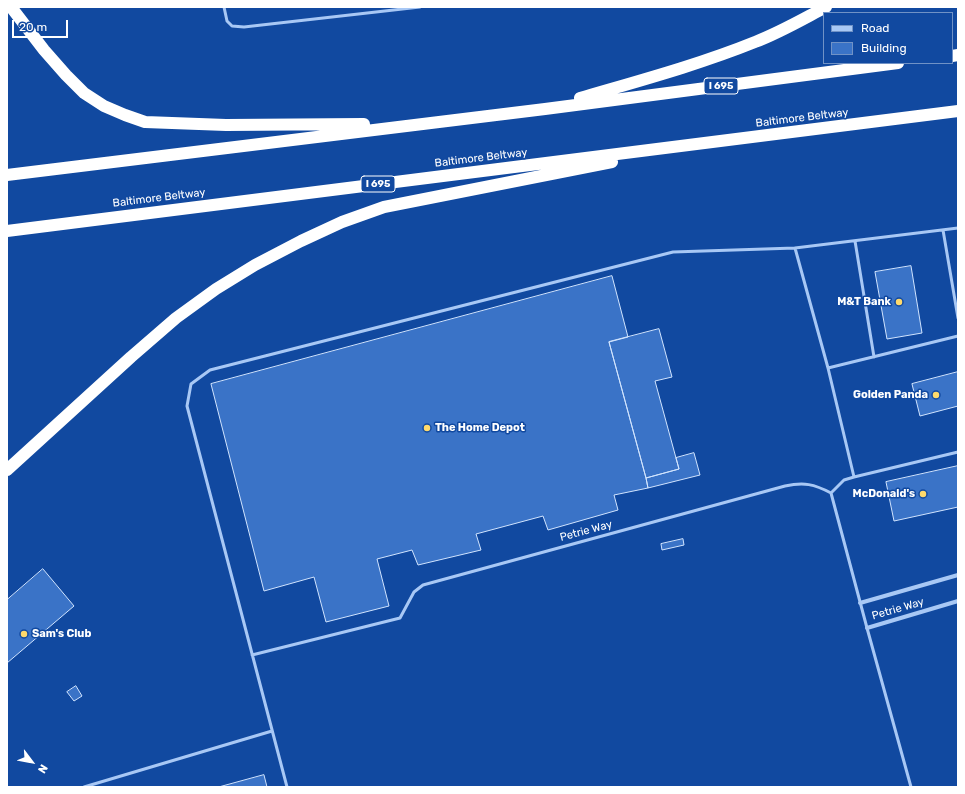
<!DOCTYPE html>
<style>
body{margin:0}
#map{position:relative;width:965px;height:794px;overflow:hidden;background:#1149a0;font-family:Rubik,sans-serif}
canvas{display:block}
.frame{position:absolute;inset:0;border:8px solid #fff;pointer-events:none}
.legend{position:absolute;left:823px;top:12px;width:130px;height:52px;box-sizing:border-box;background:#1149a0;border:1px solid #7092c6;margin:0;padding:5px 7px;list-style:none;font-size:12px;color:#fff}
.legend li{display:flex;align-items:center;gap:8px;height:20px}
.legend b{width:20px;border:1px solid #7092c6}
.north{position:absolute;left:12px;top:742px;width:40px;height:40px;-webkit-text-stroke:3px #1149a0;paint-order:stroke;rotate:122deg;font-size:11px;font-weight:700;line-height:16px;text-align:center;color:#fff}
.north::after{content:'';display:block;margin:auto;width:14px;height:18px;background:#fff;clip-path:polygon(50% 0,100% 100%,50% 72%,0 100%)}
.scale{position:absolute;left:12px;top:20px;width:56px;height:18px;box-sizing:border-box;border:2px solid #fff;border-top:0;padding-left:5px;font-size:12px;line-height:14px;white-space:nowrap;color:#fff;-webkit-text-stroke:3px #1149a0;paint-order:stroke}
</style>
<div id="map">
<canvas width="965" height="794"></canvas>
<div class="frame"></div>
<ul class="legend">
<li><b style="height:5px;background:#a8c8f5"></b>Road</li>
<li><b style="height:11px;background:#3a73c7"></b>Building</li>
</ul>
<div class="north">N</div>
<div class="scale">20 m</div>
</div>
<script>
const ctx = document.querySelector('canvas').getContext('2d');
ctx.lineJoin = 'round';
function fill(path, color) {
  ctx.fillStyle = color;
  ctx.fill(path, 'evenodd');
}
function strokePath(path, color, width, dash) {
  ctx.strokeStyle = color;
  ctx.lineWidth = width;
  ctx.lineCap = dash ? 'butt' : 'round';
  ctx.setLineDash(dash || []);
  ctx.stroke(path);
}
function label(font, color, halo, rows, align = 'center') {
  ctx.font = font + ' Rubik,sans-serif';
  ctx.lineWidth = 3;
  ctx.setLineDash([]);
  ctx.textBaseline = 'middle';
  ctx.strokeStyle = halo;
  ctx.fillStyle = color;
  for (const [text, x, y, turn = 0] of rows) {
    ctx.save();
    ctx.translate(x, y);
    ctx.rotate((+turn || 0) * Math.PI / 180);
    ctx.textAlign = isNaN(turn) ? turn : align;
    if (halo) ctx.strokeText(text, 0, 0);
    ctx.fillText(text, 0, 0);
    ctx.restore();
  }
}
const building = new Path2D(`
 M911 266 922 333 887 339 875 272Z
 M612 276 628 337 609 342 646 478 648 488 614 495 618 510 548 530 543 516 476 534 481 550 418 565 412 550 377 559 389 606 326 622 314 577 264 591 211 384Z
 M659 329 672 377 655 381 679 469 646 478 609 342Z
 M958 372V406L920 416 912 384Z
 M694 453 700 475 648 488 646 478 679 469 676 458Z
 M958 466V507L894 521 886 482Z
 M683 539 684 545 662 550 661 544Z
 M43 569 74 606 7 663V600Z
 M76 686 82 696 74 701 67 692Z
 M264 775 267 787H219Z`);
const lane = new Path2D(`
 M224 7 227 21 232 26 244 27 420 7
 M943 230 958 318
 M855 241 874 357
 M795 248 828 368 854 477
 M828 368 958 336
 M831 493 844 480 854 477 958 452
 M252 655 400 618 414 592 423 585 785 486C804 482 814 484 831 493L867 628 911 787
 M84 787 272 731
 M287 787 187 406 191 384 210 370 673 252 795 248 958 228`);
const street = new Path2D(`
 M860 603 958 575
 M867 628 958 601`);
const highway = new Path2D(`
 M11 7 44 50 66 75 84 93 104 106 125 115 145 122 226 125 364 124
 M952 56 958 55
 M580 98C638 81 698 65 755 42 779 33 803 19 826 7
 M7 175 545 109 898 63
 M7 231 958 111
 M7 470 131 357 176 318 216 289 255 265 301 241 342 222 384 207 612 162`);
const markers = [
 [899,302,4,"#ffda6c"],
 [936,395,4,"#ffda6c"],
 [427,428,4,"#ffda6c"],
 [923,494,4,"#ffda6c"],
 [24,634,4,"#ffda6c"]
];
const shields = [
 [721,86,34],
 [378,184,34]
];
const shieldNames = [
 ["I 695",721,86],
 ["I 695",378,184]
];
const streetNames = [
 ["Baltimore Beltway",802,118,-7],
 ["Baltimore Beltway",481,158,-7],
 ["Baltimore Beltway",159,198,-7],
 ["Petrie Way",586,531,-15],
 ["Petrie Way",898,609,-16]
];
const poiNames = [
 ["M&T Bank",891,302],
 ["Golden Panda",928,395],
 ["The Home Depot",435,428,"left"],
 ["McDonald's",915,494],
 ["Sam's Club",32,634,"left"]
];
fill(building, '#3a73c7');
strokePath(building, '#d1e4fe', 1);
strokePath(lane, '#a8c8f5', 3);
strokePath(street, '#a8c8f5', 4);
strokePath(highway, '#fff', 12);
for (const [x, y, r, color] of markers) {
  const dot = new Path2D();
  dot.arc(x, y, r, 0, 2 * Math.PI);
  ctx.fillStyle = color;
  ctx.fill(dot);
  strokePath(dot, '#1149a0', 1.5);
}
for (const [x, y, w] of shields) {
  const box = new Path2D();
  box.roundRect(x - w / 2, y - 8, w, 16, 3);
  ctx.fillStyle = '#1149a0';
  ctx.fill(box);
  strokePath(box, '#fff', 1);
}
label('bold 10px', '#fff', null, shieldNames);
label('11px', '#fff', '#1149a0', streetNames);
label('bold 11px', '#fff', '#1149a0', poiNames, 'right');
</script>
